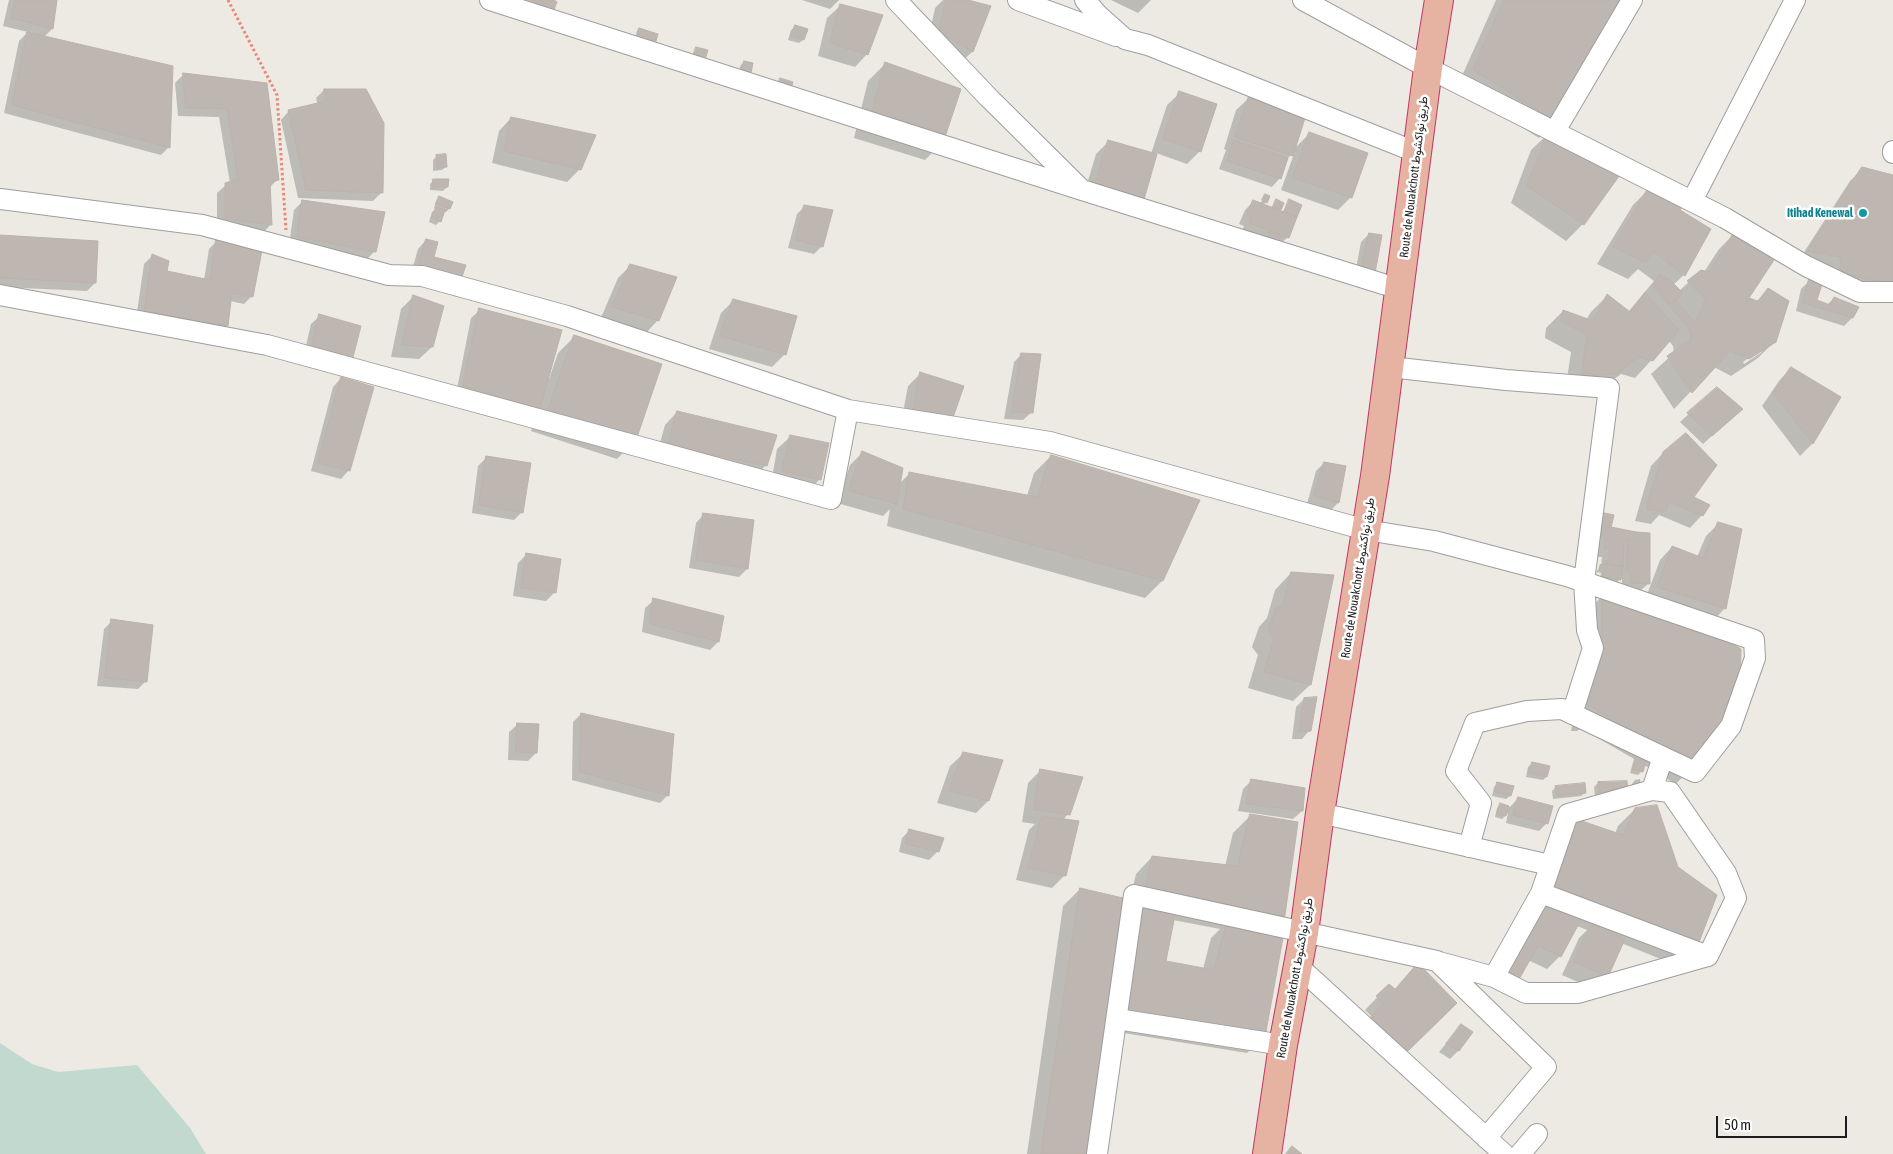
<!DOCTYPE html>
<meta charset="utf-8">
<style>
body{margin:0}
#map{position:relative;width:1893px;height:1154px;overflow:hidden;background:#edeae4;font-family:"Asap Condensed",sans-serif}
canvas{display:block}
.scale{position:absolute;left:1716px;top:1116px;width:131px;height:22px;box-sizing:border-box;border:2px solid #1d1d1d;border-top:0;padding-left:6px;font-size:15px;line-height:18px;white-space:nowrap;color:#1d1d1d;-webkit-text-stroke:4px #fff;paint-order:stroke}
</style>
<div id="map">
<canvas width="1893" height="1154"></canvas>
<div class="scale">50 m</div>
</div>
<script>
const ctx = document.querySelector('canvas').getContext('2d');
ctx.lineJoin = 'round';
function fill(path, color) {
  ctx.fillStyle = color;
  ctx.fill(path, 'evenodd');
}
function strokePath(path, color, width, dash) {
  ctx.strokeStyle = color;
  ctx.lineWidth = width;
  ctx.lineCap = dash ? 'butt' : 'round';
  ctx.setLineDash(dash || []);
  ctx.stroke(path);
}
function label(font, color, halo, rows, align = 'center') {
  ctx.font = font + ' "Asap Condensed",Vazirmatn,sans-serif';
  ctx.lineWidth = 5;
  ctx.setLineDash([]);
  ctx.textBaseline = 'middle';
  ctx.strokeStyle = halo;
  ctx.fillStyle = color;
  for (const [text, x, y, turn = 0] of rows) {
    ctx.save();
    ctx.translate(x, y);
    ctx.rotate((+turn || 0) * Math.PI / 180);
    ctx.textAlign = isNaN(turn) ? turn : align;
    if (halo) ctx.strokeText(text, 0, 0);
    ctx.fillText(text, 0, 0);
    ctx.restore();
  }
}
const wetland = new Path2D(`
 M0 1043 32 1064 58 1072 137 1065 190 1128 206 1154H0Z`);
const shadow = new Path2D(`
 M9 0H56L52 29 44 37 169 147 161 155 4 113 19 41 28 32 3 26Z
 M515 0H550L552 11Z
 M802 0H839L830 9Z
 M943 0H964L989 7 972 52 959 64 927 45 935 8Z
 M1111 0H1151L1138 13Z
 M1496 0H1625L1555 121 1539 138 1457 87Z
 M840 6 867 54 855 67 818 56 827 18Z
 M795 27 803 40 799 43 788 40 791 30Z
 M639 30 653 47 634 38Z
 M744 62 751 64 738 79 740 66Z
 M885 64 942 143 925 160 854 138 868 81Z
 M183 75 266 84 278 179 270 187 271 224 263 233 217 227V193L226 185 230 183 219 117 178 116 175 83Z
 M324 90 381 193 373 201 298 198 281 120 289 111 318 105 316 98Z
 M1180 93 1200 151 1187 164 1156 153 1141 202 1129 215 1082 201 1096 154 1109 141 1151 154 1167 105Z
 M1249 98 1293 150 1310 133 1366 154 1350 198 1338 210 1281 190 1295 151 1286 160 1280 178 1272 187 1219 169 1226 150 1224 149 1236 110Z
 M511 118 580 169 567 182 492 163 499 131Z
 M1548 134 1620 172 1583 224 1566 241 1511 203 1531 150Z
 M437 156 446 167 442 170 433 171V160Z
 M1862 169 1893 177 1882 296 1797 263 1850 181Z
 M434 180 447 187 443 191 430 190V184Z
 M1650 188 1679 211 1684 275 1673 285 1679 291 1701 271 1704 272 1719 249 1736 232 1747 298 1756 302 1768 290 1775 341 1758 358 1731 376 1714 367 1674 409 1651 374 1674 353 1673 346 1669 341 1635 378 1621 374 1599 391 1565 392 1571 352 1545 338 1546 328 1563 311 1586 320 1591 312 1607 296 1628 312 1654 281 1638 269 1628 279 1597 264 1633 205ZM1762 349V352L1744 364 1743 362Z
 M1265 195 1266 202 1263 205 1271 208 1276 201 1283 203 1279 211 1282 213 1290 201 1288 237 1279 245 1242 231 1244 226 1239 224 1245 210 1253 202 1260 204Z
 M440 198 449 209 446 212H443L440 221 436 225 429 222 432 212 436 209 434 208 436 201Z
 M302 202 375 251 366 260 289 245 294 210Z
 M805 206 822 246 814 254 788 248 797 214Z
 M1369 234 1373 272 1354 279 1361 242Z
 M0 237 95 283 87 291 0 287Z
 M426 240 433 258 464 266 411 274 418 249Z
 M217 241 252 296 244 304 230 301 227 325 218 334 136 319 144 264 152 256 165 272 204 280 209 249Z
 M630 266 658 320 646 333 600 320 618 278Z
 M1810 280 1816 300 1827 305 1834 298 1852 318 1844 326 1796 311 1801 289Z
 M413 297 432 347 419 359 391 357 401 309Z
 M734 300 785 354 772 367 709 349 721 313Z
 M480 310 549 379 558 353 575 336 634 442 617 459 531 431 539 408 531 417 456 394 471 318Z
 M320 316 360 327 303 359 311 324Z
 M1022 354 1032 412 1023 420 1004 419 1014 362Z
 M1791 368 1839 398 1812 444 1800 456 1762 406 1779 381Z
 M920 374 950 423 937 435 901 423 908 386Z
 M341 378 349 470 341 479 311 471 333 387Z
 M1717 388 1733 417 1703 444 1680 422Z
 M677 412 766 465 753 478 656 457 665 425Z
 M790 437 820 479 807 492 771 484 777 449Z
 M863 452 899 484 910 473 1027 496 1034 473 1051 456 1162 581 1145 598 887 526 890 509 883 516 837 503 850 465Z
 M1664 452 1702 515 1690 528 1659 515 1651 524 1635 521 1651 466Z
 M486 458 522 512 514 520 472 513 478 466Z
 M1324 463 1338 503 1330 511 1307 504 1316 471Z
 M704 514 747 569 739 577 689 568 696 523Z
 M1605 514 1610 528 1649 534V583L1640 591H1622V577L1616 583 1600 581 1601 573 1596 572 1601 566 1602 557H1596L1601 518Z
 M1718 524 1725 608 1713 621 1645 600 1660 560 1672 547 1697 557 1706 536Z
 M526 555 554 593 546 601 513 596 518 563Z
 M1291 573 1310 685 1293 701 1248 688 1258 655 1252 647 1259 627 1267 618 1275 590Z
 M1602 596 1692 767 1676 784 1644 765 1642 771 1638 775 1630 773 1634 759 1581 728 1577 731H1571L1585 658 1586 613Z
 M654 600 722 617 718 642 710 650 642 632 645 608Z
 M112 621 146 681 138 689 97 686 104 629Z
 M1304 699 1310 730 1302 739H1292L1296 707Z
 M581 714 668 795 660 803 572 780 573 722Z
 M518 724 536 753 528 761 508 760 509 732Z
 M963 754 988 801 976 813 937 803 950 766Z
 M1532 764 1546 777 1543 780 1526 777 1528 767Z
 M1041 770 1068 814 1063 820 1065 875 1052 888 1016 880 1029 830 1035 824 1022 822 1028 783Z
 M1640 779 1641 788 1633 793 1632 784 1635 780Z
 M1252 780 1304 789 1302 811 1293 819 1238 811 1243 789Z
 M1598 783 1627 792 1595 797 1594 787Z
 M1498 784 1510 796 1506 799 1492 796 1494 787Z
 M1556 787 1585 793 1581 796 1553 799 1552 791Z
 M1518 798 1547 823 1539 831 1506 823 1508 813 1502 819 1495 817 1497 808 1501 805 1510 807Z
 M1656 806 1678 966 1621 943 1607 977 1594 989 1562 975 1579 938 1587 930 1577 926 1560 956 1547 969 1528 960 1504 992 1615 834 1618 826 1635 809Z
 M1250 816 1264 1036 1247 1053 1105 1030 1088 1154H1027L1063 906 1080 889 1119 921 1129 911H1127L1136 874 1152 857 1225 866 1233 833ZM1173 920 1220 929 1211 938 1203 969 1164 962Z
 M910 830 938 851 929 860 899 852 902 838Z
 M1389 985 1394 990 1455 1003 1358 1032 1371 1016 1365 1010Z
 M1461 1026 1459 1050 1450 1059 1439 1052Z`);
const building = new Path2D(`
 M15 0H57L53 29 11 18Z
 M533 0H543L541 7 531 4Z
 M543 0H554L557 2 553 12 541 7Z
 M946 0H968L991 6 973 52 939 32Z
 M1504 0H1627L1556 122 1473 70Z
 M840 4 883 15 868 55 830 43Z
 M795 25 808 29 804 40 791 36Z
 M639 28 658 34 654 48 640 43 642 36 637 34Z
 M27 32 173 66 170 148 12 105Z
 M696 47 708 50 705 60 693 56Z
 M744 61 753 63 750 78 741 76Z
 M885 62 961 89 943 143 870 121Z
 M183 73 267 83 279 180 270 182 272 225 225 219V183L238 179 227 109 186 108Z
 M780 78 793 82 790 92 777 88Z
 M324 89H366L384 123 383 193 306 190 288 110 326 101Z
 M1179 91 1217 104 1201 152 1163 139Z
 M1249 96 1306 115 1293 156 1235 137Z
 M511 117 596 135 581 170 504 151Z
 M1309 132 1368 153 1352 198 1293 178Z
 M1548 132 1622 172 1584 225 1527 186Z
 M1108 140 1157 154 1143 203 1094 189Z
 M1234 140 1288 158 1281 179 1227 161Z
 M446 154 447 167 437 168 436 155Z
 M1862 167 1893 175V284L1861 278 1840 271V257L1808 251Z
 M433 179H449L448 187H433Z
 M1649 187 1684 204 1680 210 1711 229 1685 276 1654 252 1646 263 1613 247Z
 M1265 194 1270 196 1267 203 1262 200Z
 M439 196 453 202 450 209 436 204Z
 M1276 199 1284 203 1281 210 1273 207Z
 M1289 199 1302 205 1297 217 1284 212Z
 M302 200 385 212 376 252 297 237Z
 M1253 200 1297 217 1289 238 1249 223 1251 217 1247 215Z
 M804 205 833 210 823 247 796 240Z
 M436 207 445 210 441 222 432 218Z
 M1735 231 1776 257 1749 298 1758 301 1768 288 1789 301 1776 342 1749 359 1730 351 1692 393 1667 356 1691 339 1689 329 1653 286 1659 274 1670 280 1683 293 1676 301 1695 322 1706 299 1687 281 1701 270 1709 272Z
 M1270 232 1281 236 1276 248 1266 245Z
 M1369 233 1382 235 1375 273 1361 271Z
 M0 235 98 241 96 283 0 278Z
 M216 239 263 245 253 297 232 293 228 326 144 311 152 254 169 261 167 271 210 280Z
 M426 239 438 242 434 257 466 265 462 277 419 265Z
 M630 264 677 277 659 321 612 307Z
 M1809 279 1823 281 1817 300 1830 305 1834 297 1859 307 1853 318 1803 303Z
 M1645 293 1679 330 1653 361 1639 357 1617 374 1581 376 1587 335 1561 321 1563 310 1593 321 1607 294 1630 312Z
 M413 295 444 306 433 347 402 345Z
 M733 299 797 316 786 355 720 336Z
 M479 308 562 330 540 409 463 386Z
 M319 314 361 326 352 361 311 351Z
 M574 335 662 364 635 443 547 414Z
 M1021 353 1041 354 1033 413 1012 412Z
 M1791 367 1841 397 1813 444 1773 393Z
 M920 372 964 386 951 423 913 411Z
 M341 377 374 387 350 471 318 463Z
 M1717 387 1743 409 1712 436 1687 413Z
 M677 411 777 435 767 466 668 445Z
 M1686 433 1717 465 1694 497 1710 505 1703 516 1669 502 1665 512 1646 509 1663 452Z
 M790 435 829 443 821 480 782 471Z
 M862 451 903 468 897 504 849 491Z
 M1051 455 1200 500 1163 581 903 509 909 472 1037 497Z
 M486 456 531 463 523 513 479 505Z
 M1324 462 1346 466 1339 503 1314 496Z
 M703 513 754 520 748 569 696 560Z
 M1604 513 1614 515 1611 528 1601 525Z
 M1718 522 1742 529 1726 609 1657 587 1672 546 1703 558Z
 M1601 525 1636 532 1633 536H1629L1628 542H1624L1623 566 1605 564V560L1609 561V549H1604L1605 538 1598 537Z
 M1636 532 1650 533V584L1630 583V571L1626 570 1628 539H1632Z
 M526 553 561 559 556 593 521 588Z
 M1605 564 1623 566 1621 580 1603 577 1604 569H1599L1600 565Z
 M1291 572 1334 575 1311 685 1264 672 1274 638 1268 630 1276 608 1283 605Z
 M1602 595 1697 621 1741 649 1740 692 1719 734 1693 768 1579 700 1602 640Z
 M653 598 724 616 719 642 650 624Z
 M111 619 153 625 147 682 105 678Z
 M1317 697 1311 731 1299 732 1304 698Z
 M581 713 674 734 669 796 580 772Z
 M517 723 539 724 537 753 516 752Z
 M963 752 1003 760 989 801 949 791Z
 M1638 752 1648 755 1643 772 1633 769Z
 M1532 762 1550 766 1547 777 1529 773Z
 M1040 769 1083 777 1070 815 1034 810Z
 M1251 779 1305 788 1303 811 1246 804Z
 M1627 781 1628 792 1598 794V782Z
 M1497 782 1514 786 1511 796 1495 792Z
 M1585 783 1586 793 1557 796 1555 786Z
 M1518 797 1553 806 1548 824 1513 815Z
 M1500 803 1509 806 1506 816 1497 814Z
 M1657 805 1678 867 1717 895 1696 950 1551 892 1576 819 1623 835 1635 808Z
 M1250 814 1298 822 1284 922 1144 894 1152 856 1237 866Z
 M1042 816 1079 821 1066 876 1028 868Z
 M909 829 944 838 939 852 906 844Z
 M1080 888 1123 898 1090 1154H1041Z
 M1542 900 1582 918 1561 957 1538 946 1518 981 1503 973Z
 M1136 902 1176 910 1166 961 1214 970 1227 920 1284 932 1265 1037 1122 1014Z
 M1591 924 1625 939 1608 977 1574 962Z
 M1418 963 1457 1003 1406 1053 1370 1019 1383 1003 1376 996 1389 984 1395 989Z
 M1461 1024 1473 1032 1459 1051 1446 1044Z
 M1292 1146 1302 1154H1286Z`);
const path = new Path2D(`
 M228 0 277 95 286 230`);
const minor = new Path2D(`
 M490 0 1082 190
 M896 0 988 97 1082 190 1399 289
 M1018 0 1116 36
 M1085 0 1098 15 1125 39 1148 45 1418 153
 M1303 0 1428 68 1725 218 1806 266 1860 292H1893
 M1555 131 1632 0
 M1893 151V153
 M0 199 202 225 389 275 422 276 567 316 848 410 1050 442 1366 530 1434 541 1567 576 1754 640 1755 658 1731 726 1695 772 1663 757
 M1692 201 1795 0
 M0 295 267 345 831 499 848 410
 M1390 367 1506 380 1609 388 1584 581 1587 630 1593 648 1572 714
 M1320 813 1550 865
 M1469 847 1481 803 1456 771 1475 723 1527 711 1562 709 1663 757 1652 790
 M1541 893 1568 814 1652 790 1670 792 1726 873 1736 898 1708 956
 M1439 962 1494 977 1526 993H1578L1708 956 1541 893 1494 977
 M1298 966 1504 1154
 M1117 1019 1283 1045
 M1097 1154 1134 895 1437 961 1546 1067 1486 1138
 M1520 1154 1537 1134`);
const trunk = new Path2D(`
 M1267 1154 1283 1045 1304 933 1320 813 1375 476 1428 68 1439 0`);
const markers = [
 [1863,213,5,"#0f9aa8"]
];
const streetNames = [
 ["Route de Nouakchott طريق نواكشوط",1414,177,-83],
 ["Route de Nouakchott طريق نواكشوط",1358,578,-81],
 ["Route de Nouakchott طريق نواكشوط",1295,978,-80]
];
const cultureNames = [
 ["Itihad Kenewal",1853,213]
];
fill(wetland, '#c2d9cf');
fill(shadow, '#0003');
fill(building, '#bdb6b1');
strokePath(building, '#bdb2a8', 1);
strokePath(minor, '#9e9e9e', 22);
strokePath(trunk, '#c53763', 30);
strokePath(path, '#ea8777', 3, [2.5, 2.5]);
strokePath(minor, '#fff', 20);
strokePath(trunk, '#e6b2a1', 28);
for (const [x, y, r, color] of markers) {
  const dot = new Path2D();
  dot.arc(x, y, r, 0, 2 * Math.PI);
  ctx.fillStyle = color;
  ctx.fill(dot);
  strokePath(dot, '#fff', 2);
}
label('12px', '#1d1d1d', '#fff', streetNames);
label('bold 12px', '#0d838f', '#fff', cultureNames, 'right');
</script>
